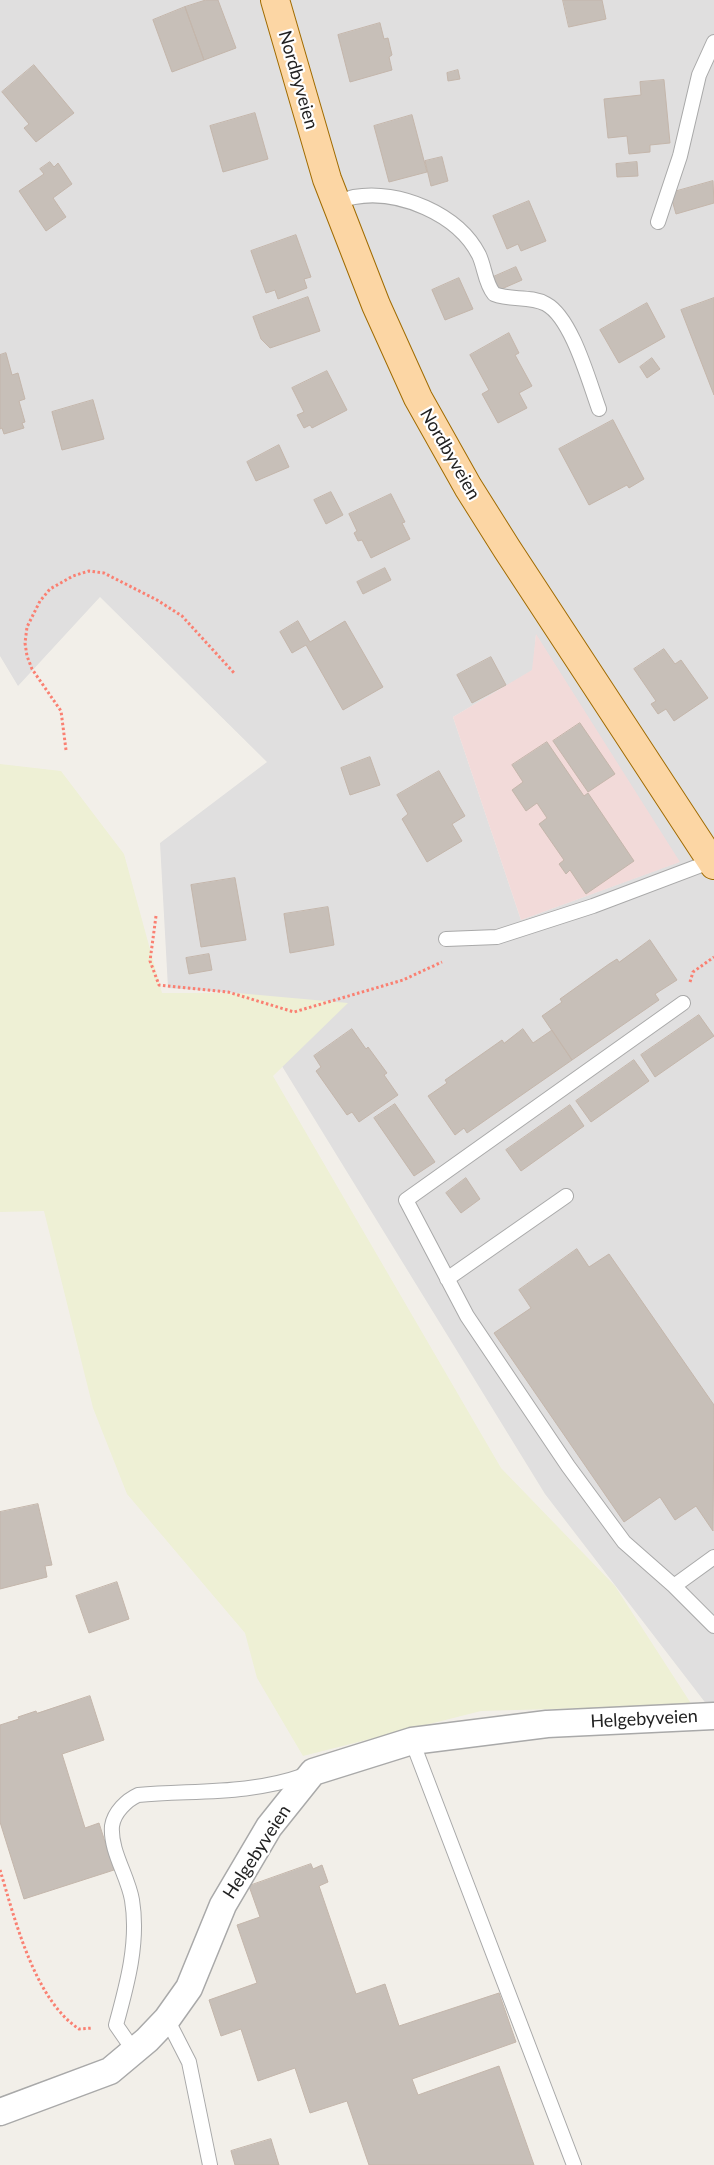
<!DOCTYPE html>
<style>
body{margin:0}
canvas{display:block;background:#f2efe9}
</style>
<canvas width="714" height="2165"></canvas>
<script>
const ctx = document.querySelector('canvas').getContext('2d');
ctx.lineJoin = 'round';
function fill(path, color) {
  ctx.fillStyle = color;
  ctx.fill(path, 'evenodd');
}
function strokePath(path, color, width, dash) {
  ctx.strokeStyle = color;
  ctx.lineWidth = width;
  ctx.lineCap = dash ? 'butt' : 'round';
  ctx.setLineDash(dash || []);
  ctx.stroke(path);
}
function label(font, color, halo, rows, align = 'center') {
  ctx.font = font + ' Lato,sans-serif';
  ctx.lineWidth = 4.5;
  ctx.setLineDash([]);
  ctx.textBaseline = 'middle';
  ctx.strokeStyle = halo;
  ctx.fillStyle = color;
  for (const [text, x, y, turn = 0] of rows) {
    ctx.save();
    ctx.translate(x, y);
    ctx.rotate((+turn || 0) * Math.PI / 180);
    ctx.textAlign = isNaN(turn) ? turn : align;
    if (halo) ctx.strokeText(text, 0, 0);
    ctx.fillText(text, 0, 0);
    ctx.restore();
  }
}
const residential = new Path2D(`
 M0 0H714V1714L545 1494 237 993 168 988 160 843 267 762 100 597 18 686 0 656ZM536 635 679 862 521 920 453 717 533 670Z`);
const commercial = new Path2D(`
 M536 634 680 862 521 920 453 717 532 670Z`);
const farmland = new Path2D(`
 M0 764 61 771 124 854 162 993H237L348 1003 273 1076 501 1468 615 1586 692 1705 481 1711 303 1756 257 1678 245 1633 127 1494 93 1408 44 1211 0 1212Z`);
const building = new Path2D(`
 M206 0H218L236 48 204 60 185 7Z
 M563 0H602L606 19 569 27Z
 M185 7 204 60 172 72 153 20Z
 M380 23 384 39 388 38 392 55 389 57 392 70 350 82 338 35Z
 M34 65 74 113 36 142 24 128 29 124 2 92Z
 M458 70 460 79 448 81 447 73Z
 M664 80 670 143 650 145V152L629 154 627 136 608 138 604 99 641 95 640 82Z
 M255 113 268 159 223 172 210 126Z
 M412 115 427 172 389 182 374 126Z
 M442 157 448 181 431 186 425 161Z
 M50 162 54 167 58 163 72 184 53 198 66 217 46 231 19 191 44 174 40 169Z
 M637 162 638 176 617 177 616 164Z
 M713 181 714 203 676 214 670 193Z
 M529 201 546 241 521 251 518 244 507 249 493 216Z
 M296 235 311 277 304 279 307 288 278 299 275 290 266 293 251 251Z
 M516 267 522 280 497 291 491 278Z
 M459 278 473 309 445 320 432 290Z
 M308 297 320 331 270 348 261 339 253 317Z
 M714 298V395L681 310Z
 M647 303 665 337 619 363 600 330Z
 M509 333 519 353 515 355 532 386 519 393 527 408 498 423 482 394 489 390 470 355Z
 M6 353 12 375 18 373 25 399 19 401 25 422 22 423 24 428 4 434 2 428 0 429V355Z
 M652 358 660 369 647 378 640 367Z
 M327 371 347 410 312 428 310 425 304 428 297 415 304 412 292 388Z
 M93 400 104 439 62 450 52 412Z
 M613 420 644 479 629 488 627 485 589 505 559 449Z
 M279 445 289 467 256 481 247 462Z
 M331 492 343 515 326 524 314 500Z
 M391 494 405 522 402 523 410 539 371 558 362 540 358 541 354 533 357 531 349 514Z
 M385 568 391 580 363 594 357 582Z
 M298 621 310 642 345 621 383 687 343 710 306 645 292 653 280 632Z
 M664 649 675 664 681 660 708 698 674 721 666 709 658 714 651 704 656 701 634 669Z
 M491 657 506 685 472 703 457 675Z
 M580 723 615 774 588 792 553 741Z
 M547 742 584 796 588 793 634 861 586 894 570 870 566 874 559 864 564 860 539 824 547 818 537 803 526 811 512 790 523 782 512 765Z
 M370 757 380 785 350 795 341 768Z
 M439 771 465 816 452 824 462 841 427 862 402 819 408 814 397 795Z
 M235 878 246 940 201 947 191 885Z
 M328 907 334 945 290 953 284 914Z
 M650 940 677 980 655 994 659 1000 572 1060 542 1016 562 1002 560 999 609 964 617 959 619 962Z
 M209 954 212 970 189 974 186 958Z
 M699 1015 714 1036 655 1077 641 1055Z
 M352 1029 366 1049 368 1047 387 1073 384 1075 398 1095 359 1122 352 1112 347 1115 316 1071 321 1067 314 1056Z
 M523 1029 533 1043 552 1030 572 1060 467 1133 464 1128 455 1135 428 1096 447 1083 445 1080 502 1040 504 1043Z
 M634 1060 649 1081 591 1122 576 1101Z
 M395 1104 435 1162 414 1176 374 1118Z
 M570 1105 584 1126 521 1171 506 1150Z
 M466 1178 480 1199 461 1213 446 1193Z
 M577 1249 589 1267 609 1254 714 1405 713 1531 696 1506 675 1520 660 1497 624 1522 494 1333 531 1308 519 1290Z
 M38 1504 52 1565 45 1566 47 1577 0 1589V1512Z
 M117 1582 129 1619 89 1633 76 1596Z
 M90 1696 104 1740 62 1754 85 1828 99 1823 114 1870 24 1899 0 1822V1725L19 1719 18 1717 36 1711 37 1713Z
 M311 1864 313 1869 322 1865 328 1882 319 1886 356 1994 385 1984 399 2026 499 1993 516 2042 412 2079 418 2095 499 2066 534 2165H369L347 2101 310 2113 295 2068 258 2081 241 2029 221 2036 209 2000 257 1983 237 1925 260 1917 249 1886Z
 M271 2139 279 2165H235L231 2151Z`);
const path = new Path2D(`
 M66 750 61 711 32 669 27 656 25 643 27 627 40 601 50 589 73 576 89 571 104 573 157 600 182 616 235 674
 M156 916 150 961 159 985 228 992 294 1012 403 980 442 962
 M690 982 693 972 714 957
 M0 1870C15 1919 34 1999 79 2029L93 2028`);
const service = new Path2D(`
 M337 205C342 202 348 198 354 197 399 189 458 214 479 255 485 268 485 283 494 294 511 301 530 295 546 304 572 318 589 382 599 409
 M658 222 680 156 699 75 714 42
 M446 939 497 937 593 906 712 861
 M683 1003 406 1200 467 1316 568 1466 624 1542 674 1586 714 1626
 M447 1279 566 1196
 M674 1586 714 1557
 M412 1741 574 2165
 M167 2019 189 2062 210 2165
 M134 2051 116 2025C127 1985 139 1942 132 1900 128 1876 110 1851 112 1826 114 1812 127 1800 138 1795 196 1790 249 1795 305 1775`);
const minor = new Path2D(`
 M0 2112 110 2071 147 2040 167 2019 189 1988 223 1905 269 1827 313 1772 412 1741 547 1724 714 1716`);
const primary = new Path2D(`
 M275 0 327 179 376 305 418 398 468 487 507 549 714 865`);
const streetNames = [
 ["Nordbyveien",298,80,74],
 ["Nordbyveien",450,454,60],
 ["Helgebyveien",644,1719,-3],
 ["Helgebyveien",257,1852,-57]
];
fill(residential, '#e0dfdf');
fill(commercial, '#f2dad9');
fill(farmland, '#eef0d5');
fill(building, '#c7bfb8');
strokePath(building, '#c4b6ab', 1);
strokePath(service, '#a9a9a9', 16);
strokePath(minor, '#a9a9a9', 29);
strokePath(primary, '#a06b00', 30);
strokePath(path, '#fa8072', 3, [2.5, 2.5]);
strokePath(service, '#fff', 14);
strokePath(minor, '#fff', 26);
strokePath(primary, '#fcd6a4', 28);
label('18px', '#222', '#fff', streetNames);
</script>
